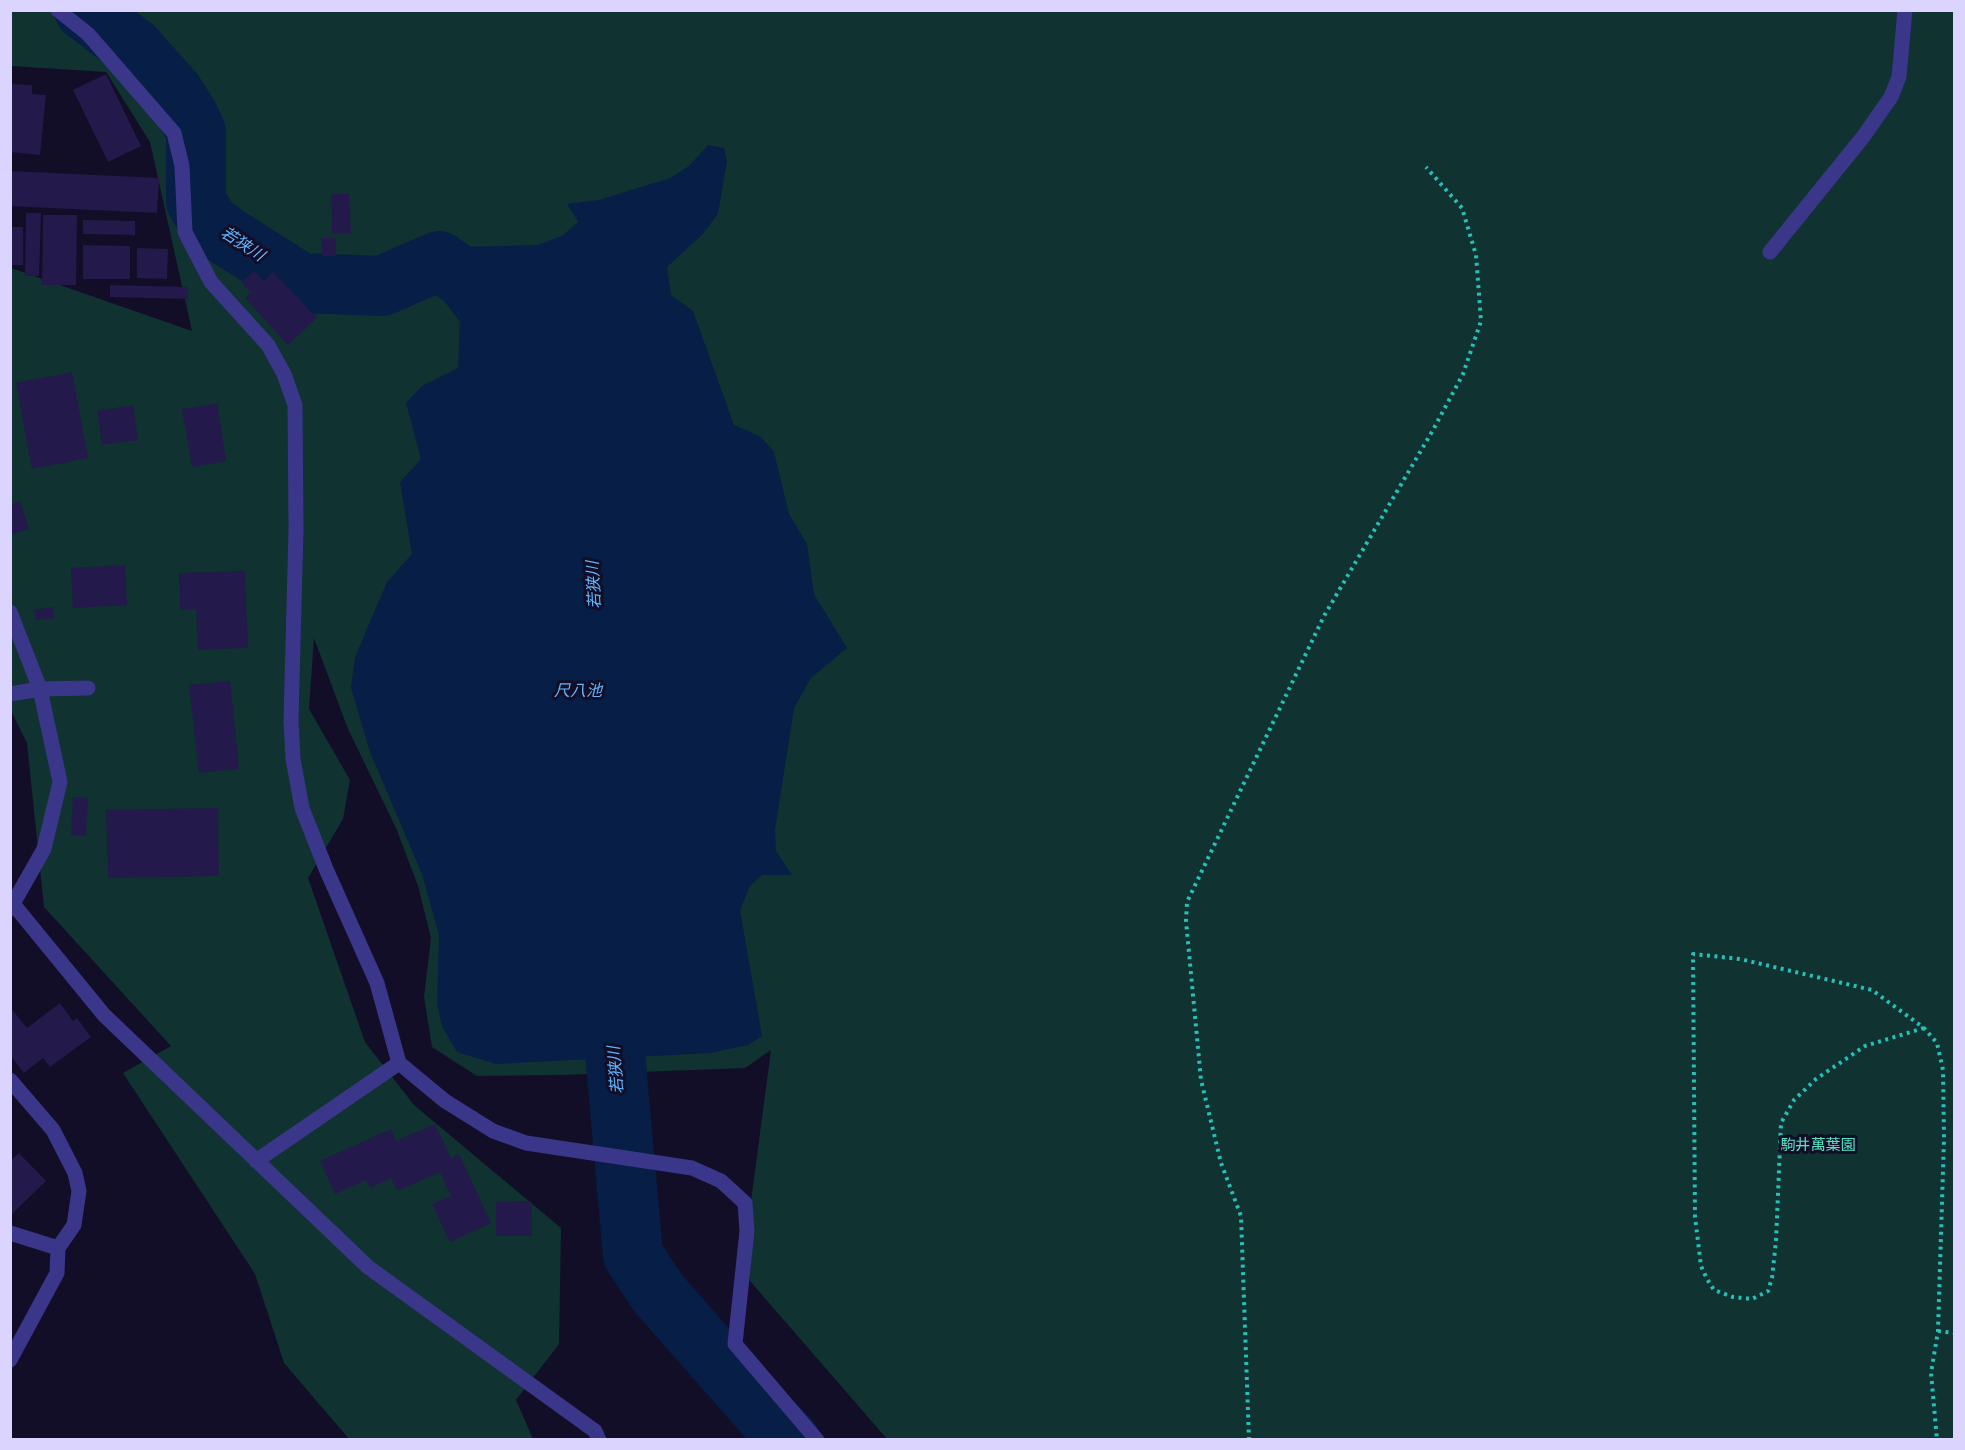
<!DOCTYPE html>
<meta charset="utf-8">
<style>
body{margin:0}
#map{position:relative;width:1965px;height:1450px;overflow:hidden;background:#120e27;font-family:"Roboto Condensed",sans-serif}
canvas{display:block}
.frame{position:absolute;inset:0;border:12px solid #dad4ff;pointer-events:none}
</style>
<div id="map">
<canvas width="1965" height="1450"></canvas>
<div class="frame"></div>
</div>
<script>
const ctx = document.querySelector('canvas').getContext('2d');
ctx.lineJoin = 'round';
function fill(path, color) {
  ctx.fillStyle = color;
  ctx.fill(path, 'evenodd');
}
function strokePath(path, color, width, dash) {
  ctx.strokeStyle = color;
  ctx.lineWidth = width;
  ctx.lineCap = dash ? 'butt' : 'round';
  ctx.setLineDash(dash || []);
  ctx.stroke(path);
}
function label(font, color, halo, rows, align = 'center') {
  ctx.font = font + ' "Roboto Condensed","Noto Sans JP",sans-serif';
  ctx.lineWidth = 6;
  ctx.setLineDash([]);
  ctx.textBaseline = 'middle';
  ctx.strokeStyle = halo;
  ctx.fillStyle = color;
  for (const [text, x, y, turn = 0] of rows) {
    ctx.save();
    ctx.translate(x, y);
    ctx.rotate((+turn || 0) * Math.PI / 180);
    ctx.textAlign = isNaN(turn) ? turn : align;
    if (halo) ctx.strokeText(text, 0, 0);
    ctx.fillText(text, 0, 0);
    ctx.restore();
  }
}
const green = new Path2D(`
 M10 11H1954V1439H887L750 1281 747 1231 771 1050 745 1068 561 1075 477 1076 432 1047 424 997 431 938 418 886 396 828 348 729 314 638 309 709 350 780 343 819 308 878 365 1042 414 1105 561 1228 559 1344 516 1400 533 1439H349L284 1363 255 1274 123 1073 171 1046 44 907 27 743 11 711V268L192 331 150 142 106 72 11 66Z`);
const water = new Path2D(`
 M708 145 724 148 727 161 718 214 702 235 667 267 671 295 693 311 734 425 761 437 774 452 789 514 807 544 814 594 847 648 811 678 794 708 775 830 776 851 792 875H762L750 886 740 910 762 1036 748 1045 710 1053 496 1064 457 1052 442 1026 437 1004 439 935 422 874 370 752 351 688 355 657 387 582 412 554 400 482 421 459 406 403 422 386 458 368 460 322 430 282 439 261 460 247 537 245 562 236 578 222 567 204 599 200 670 178 689 166Z`);
const river = new Path2D(`
 M84 10 134 48 174 93 188 115 196 132V201L208 222 225 235 301 283 382 286 439 261 506 308
 M611 976 612 1019 633 1255 658 1293 768 1418 790 1440`);
const building = new Path2D(`
 M106 74 141 146 108 162 73 90Z
 M10 84 32 85V94L46 95 40 155 10 152Z
 M10 171 159 178 157 213 10 206Z
 M331 194H349L351 233 332 234Z
 M26 213H41L39 276H25Z
 M43 215H77L76 285H42Z
 M83 220 135 221V235L83 234Z
 M10 227H23V265H10Z
 M321 238H336V256H322Z
 M83 245 130 246V279H83Z
 M137 248 168 249 167 279 137 278Z
 M254 271 264 281 273 272 317 318 288 345 245 298 251 293 241 282Z
 M110 285 188 287V299L110 297Z
 M72 372 88 458 32 469 16 383Z
 M217 403 226 461 192 467 182 409Z
 M133 405 138 440 102 445 97 411Z
 M20 501 29 529 13 534 10 527V505Z
 M125 565 127 605 73 608 71 568Z
 M245 571 248 648 198 650 196 609 180 610 179 573Z
 M53 607 54 618 36 620 34 610Z
 M230 681 239 769 199 773 189 685Z
 M73 797 88 798 86 836 71 835Z
 M218 808 219 876 108 878 106 810Z
 M60 1003 73 1021 77 1018 91 1037 50 1067 43 1058 24 1073 10 1055V1007L27 1028Z
 M435 1124 451 1158 459 1154 491 1223 450 1242 432 1204 451 1196 440 1172 397 1191 391 1178 370 1188 366 1180 335 1194 320 1161 391 1129 396 1141Z
 M19 1153 46 1181 12 1214 10 1213V1161Z
 M531 1201 532 1236H496V1202Z`);
const path = new Path2D(`
 M1924 1028 1865 1046 1816 1079 1794 1100 1781 1123 1776 1241 1772 1278 1768 1291 1752 1299 1733 1297 1714 1290 1707 1279 1701 1266 1695 1217 1693 954 1740 959 1872 990 1924 1028 1937 1043 1943 1070 1944 1138 1938 1331 1931 1373 1937 1440
 M1938 1331 1954 1333
 M1249 1440 1241 1216 1221 1163 1201 1080 1186 921 1187 902 1324 616 1433 430 1463 374 1481 321 1476 255 1462 208 1426 167`);
const service = new Path2D(`
 M1770 252 1863 137 1891 97 1899 77 1905 10
 M40 689 88 688`);
const minor = new Path2D(`
 M58 10 88 34 174 133 182 166 185 232 211 282 268 345 284 374 295 405 296 529 291 720 293 759 302 808 326 869 377 983 399 1063
 M10 612 40 689 60 782 44 849 10 909
 M10 694 40 689
 M14 905 104 1015 368 1267 595 1431 599 1440
 M10 1080 53 1130 75 1173 79 1191 74 1225 58 1248 57 1273 10 1360
 M256 1161 399 1063 445 1101 493 1131 526 1143 692 1168 721 1181 745 1203 747 1231 735 1344 817 1440
 M10 1233 58 1248`);
const parkNames = [
 ["駒井萬葉園",1818,1146]
];
const waterNames = [
 ["若狭川",242,245,33],
 ["若狭川",595,585,-93],
 ["尺八池",578,692],
 ["若狭川",617,1070,-95]
];
fill(green, '#103231');
fill(water, '#071e47');
strokePath(river, '#071e47', 60);
fill(building, '#23194a');
strokePath(path, '#27c0b8', 4, [3, 4.5]);
strokePath(service, '#3a3689', 15);
strokePath(minor, '#3a3689', 15);
label('15px', '#58e7c5', '#120e27', parkNames);
label('italic 16px', '#62b5ff', '#120e27', waterNames);
</script>
